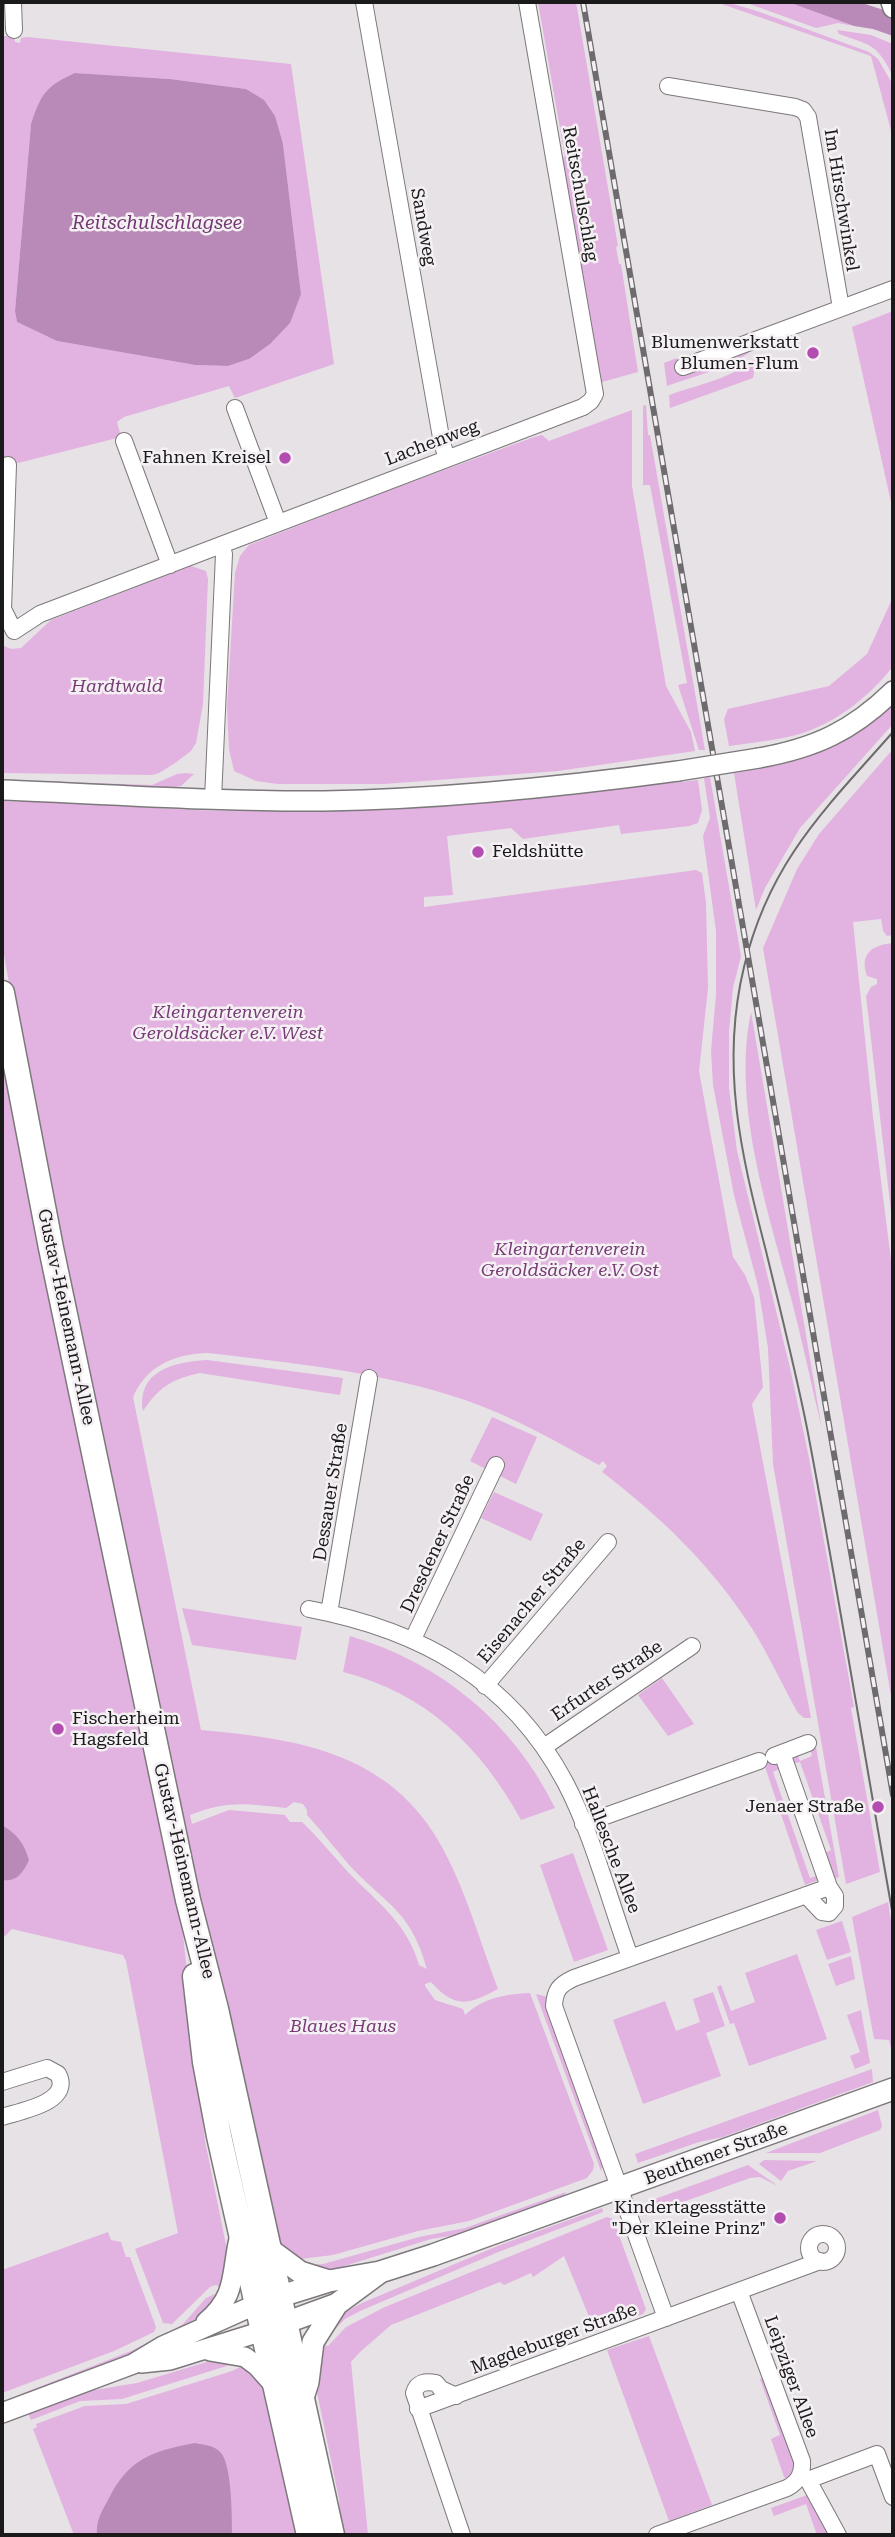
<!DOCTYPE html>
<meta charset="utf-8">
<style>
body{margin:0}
#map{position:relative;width:895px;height:2537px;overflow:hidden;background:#e7e2e6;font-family:"Roboto Serif",serif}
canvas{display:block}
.frame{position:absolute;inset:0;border:4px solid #1b1a1b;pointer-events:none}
</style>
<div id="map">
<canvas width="895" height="2537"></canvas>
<div class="frame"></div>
</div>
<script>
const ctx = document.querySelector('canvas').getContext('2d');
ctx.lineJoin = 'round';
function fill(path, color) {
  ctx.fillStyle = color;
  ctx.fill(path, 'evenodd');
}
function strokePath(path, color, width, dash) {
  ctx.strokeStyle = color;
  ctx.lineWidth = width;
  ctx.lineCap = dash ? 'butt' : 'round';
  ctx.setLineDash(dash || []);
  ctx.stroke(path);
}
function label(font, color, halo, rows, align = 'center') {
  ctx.font = font + ' "Roboto Serif",serif';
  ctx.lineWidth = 5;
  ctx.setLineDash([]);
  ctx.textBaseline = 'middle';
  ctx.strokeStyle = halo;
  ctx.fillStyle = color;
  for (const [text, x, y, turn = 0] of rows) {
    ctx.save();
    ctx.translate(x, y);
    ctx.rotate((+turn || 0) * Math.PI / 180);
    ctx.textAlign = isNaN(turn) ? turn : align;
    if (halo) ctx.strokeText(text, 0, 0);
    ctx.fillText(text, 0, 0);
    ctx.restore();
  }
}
const green = new Path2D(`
 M538 2H576L618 246 616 247 619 264H621L638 372 602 382 598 380 560 159 565 157Z
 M716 2H726L757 11 869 52 878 59 893 85V138L871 56Z
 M744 2H788L854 26 838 23 816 28Z
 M837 30 871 35 893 44V76C876 43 872 46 839 34Z
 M2 36H14L15 42 20 43 21 38 27 37 291 64 334 364 235 398 229 386 124 417 117 422 121 437 18 463 16 461 2 460ZM75 73 170 79 246 89 283 144 301 294 249 359 228 366 195 365 57 341 17 322 15 311 31 124Z
 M893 311V511L852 327Z
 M755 347C738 366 691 377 667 386L664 363 677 358 678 363Z
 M757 356 753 378 670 408 669 395C697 385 736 378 757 356Z
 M646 405 648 435H650L705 750H699L678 685 687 683 650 485H643V406Z
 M632 410V486L666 686 691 732 695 751 558 771 384 784H278L256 781 234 771 229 749 227 707 235 573 240 556 249 545 387 491 534 437 542 435 549 441Z
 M191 566 206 571 208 579 203 704 196 743 191 751 175 763 159 773 152 775 2 773V645L11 649 21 648 51 620Z
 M893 597V666C868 699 830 728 788 737 769 741 748 743 729 746L724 719 728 709 829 686 867 654Z
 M893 701V724L800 828 765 888 756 910 734 773C763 768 793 764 820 752 847 740 870 719 893 701Z
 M893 749V935L887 936 883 931 881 919 853 922 873 1117 893 1276V1707L763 948 797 869 819 834Z
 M186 773 194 774 181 786 169 788 2 783V780L152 785 177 774Z
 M710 777 741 956 733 988 729 1032V1088L737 1151 791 1372 809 1458 854 1707 851 1708 880 1872 846 1884 773 1464 768 1348 758 1286 734 1195 713 1085 711 1051 716 995V931L703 836 710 818 704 778Z
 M670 779 671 783 698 780 702 810 698 823 689 826 621 834 619 825 523 839 511 828 447 836 453 895 424 897V907L696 870 702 873 706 903 708 988 699 1071 733 1257 745 1275 754 1297 763 1387 752 1404 811 1718H804L798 1713C782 1685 769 1655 751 1627 712 1566 660 1516 602 1472L607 1466 603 1461 599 1465C555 1441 512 1416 465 1400 382 1372 294 1363 208 1353 175 1354 147 1365 133 1397L201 1730C312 1740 404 1757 453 1869 471 1908 483 1950 498 1989 468 2005 455 2009 431 1982L425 1984V1986L435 2000 463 2009 465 2015C483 1998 506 1994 530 1993L594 2164 593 2170 587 2178 469 2221 418 2231 333 2255 300 2259 281 2250 238 2078 30 1104 2 943V801L20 802 21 798C106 804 191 813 276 811 408 807 539 792 670 779ZM294 1802 303 1804 307 1810V1815C322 1831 335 1849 350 1866 387 1905 411 1911 427 1969L419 1965C408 1926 382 1906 354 1878 336 1860 321 1840 302 1822H290L285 1815 229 1810 192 1824 190 1815C229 1800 246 1804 286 1808Z
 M893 943V1229L866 996 871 987 877 984V979L867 976C859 953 873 945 893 943Z
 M751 1012 822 1429C811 1384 802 1339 790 1294 767 1207 732 1103 751 1012Z
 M2 1038 182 1925 205 2141 229 2260 224 2289 216 2285 210 2287 172 2324 163 2323 135 2249 178 2233 126 1961 123 1955 12 1929 5 1936 2 1935Z
 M207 1360 343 1378 340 1395 200 1373C172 1379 159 1387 143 1411 137 1370 175 1362 207 1360Z
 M492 1417 537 1437 516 1484 470 1461Z
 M494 1492 543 1514 531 1541 481 1518Z
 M182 1608 302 1627 296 1660 192 1645Z
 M350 1636C441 1663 513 1722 555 1808L521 1820C481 1747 426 1693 343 1672Z
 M662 1678 694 1724 668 1736 638 1695Z
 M816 1747 839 1877 834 1879 824 1853 831 1850 800 1762 792 1764V1759L797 1753 800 1761 812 1756 810 1749Z
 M773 1762 781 1768 773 1772 810 1878 819 1875V1880L805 1885 764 1764Z
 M573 1853 608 1950 574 1962 540 1865Z
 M888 1902 893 1932V2057L889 2040 874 2039 852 1917Z
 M842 1921 851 1952 827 1960 816 1930Z
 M797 1954 827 2039 749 2066 734 2023 730 2024 717 1987 721 1985 731 2011 755 2002 745 1973Z
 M851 1956 855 1979 836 1986 828 1964Z
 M713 1992 725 2026 706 2033 721 2076 643 2104 613 2020 665 2001 676 2031 700 2022 693 1999Z
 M536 1994 548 1997 603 2164 601 2171Z
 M861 2010 870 2063 855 2069 850 2056 860 2052 847 2015Z
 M872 2069 873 2082 723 2137 699 2142 638 2163 635 2154Z
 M878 2110 882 2126 880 2130 820 2153H766Z
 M764 2160 817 2161 788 2171 781 2181 759 2164Z
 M748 2165 778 2186 760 2177 750 2178 644 2216 641 2209 647 2202Z
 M566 2192 562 2200 468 2233 431 2239 335 2269 322 2271 309 2265 323 2264 419 2237 465 2228Z
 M602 2208 603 2212 496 2253 360 2311 345 2319 326 2338 340 2315 362 2303 500 2245Z
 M607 2217 613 2219 646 2309 643 2314 595 2331 564 2256 533 2277 531 2273 504 2285 500 2282 391 2325 360 2352 351 2362 368 2535H342L339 2499 317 2392 315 2372 318 2344 328 2346 346 2327 385 2307Z
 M108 2232 111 2240 121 2242 126 2257H130L156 2327 154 2332 114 2351 2 2393V2270Z
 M215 2294 221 2296C197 2336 69 2381 23 2400L21 2394 131 2351 175 2329 183 2324 206 2298Z
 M649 2336 712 2505 669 2521 607 2350Z
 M220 2358 236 2363 122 2399 80 2401 31 2420 27 2410 82 2392 137 2383Z
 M246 2364 255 2370 267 2395 300 2535H74L33 2429 37 2427 36 2424 85 2406 126 2404 232 2371Z
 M765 2377 796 2463 797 2471 789 2480 784 2477 771 2439 780 2435 760 2379Z
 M810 2494 833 2535H817L806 2504 774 2516 771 2508Z`);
const water = new Path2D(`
 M788 2H859L893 13V36L873 29 854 26Z
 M75 73 170 79 246 89 264 100 275 116 283 144 301 294 290 323 270 344 249 359 228 366 195 365 57 341 17 322 15 311 31 124C41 94 46 86 75 73Z
 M2 1825C17 1834 24 1843 29 1860 23 1873 17 1882 2 1880Z
 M195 2443C204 2445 214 2445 221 2453 232 2466 232 2517 232 2535H97C96 2520 101 2513 108 2500 128 2459 152 2451 195 2443Z`);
const minor = new Path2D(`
 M13 2 14 30
 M364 2 442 443 447 458
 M668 86 795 107 803 110 808 117 841 308
 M683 367 893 289
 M235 408 278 523
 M124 441 170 565
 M8 465 3 609 14 631 40 614 583 407 591 401 595 394 527 2
 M213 799 224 554 221 545
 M309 1609C420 1630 510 1679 565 1782 592 1833 610 1902 630 1957
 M329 1613 369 1378
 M413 1639 496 1465
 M485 1686 608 1542
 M544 1747 692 1646
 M782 1753 829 1887 835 1896V1906L829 1913 822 1912 806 1895
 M774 1756 808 1743
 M583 1824 759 1761
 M2 2082 47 2068 58 2074C73 2102 21 2111 2 2117
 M809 2248a14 14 0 1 1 28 0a14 14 0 1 1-28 0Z
 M666 2318 554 2006C555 1990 559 1985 574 1978L829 1887
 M456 2396 441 2389 436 2383C426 2381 417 2382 414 2393L462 2535
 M418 2409 820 2261
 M808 2480 877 2454 893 2497
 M808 2480 838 2535
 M657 2535 787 2488C798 2482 803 2474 802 2461L739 2291`);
const tertiary = new Path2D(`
 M891 2 893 8
 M759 758C815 748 852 731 893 691
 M2 790C109 794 217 802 324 801 443 799 560 787 678 771
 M206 2322C237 2296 231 2274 239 2239
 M210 2351 245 2357 257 2366 274 2385
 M141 2363 170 2360 263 2331
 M2 2413 133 2364 163 2346 257 2304`);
const secondary = new Path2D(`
 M269 2249 300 2272 329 2281
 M265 2301 329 2281 380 2272 433 2255 893 2089
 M271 2328 337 2304 379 2273
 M303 2398 308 2382 313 2342 337 2304`);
const primary = new Path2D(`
 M2 993 51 1248 188 1900 216 2009 332 2535
 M195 1976 205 2062 219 2136 309 2535`);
const tram = new Path2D(`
 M893 732C825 809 769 862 744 967 720 1066 741 1154 766 1251 780 1309 795 1368 807 1428 838 1590 864 1753 893 1916`);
const rail = new Path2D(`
 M583 2 893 1795`);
const tertiaryBridge = new Path2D(`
 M678 771 759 758`);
const markers = [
 [813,353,7,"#b34db2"],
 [285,458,7,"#b34db2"],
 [478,852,7,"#b34db2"],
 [58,1729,7,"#b34db2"],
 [878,1807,7,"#b34db2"],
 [780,2218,7,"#b34db2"]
];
const streetNames = [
 ["Reitschulschlag",580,194,80],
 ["Im Hirschwinkel",841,200,81],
 ["Sandweg",423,227,80],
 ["Lachenweg",432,443,-21],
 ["Gustav-Heinemann-Allee",66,1317,78],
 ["Dessauer Straße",331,1492,-81],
 ["Dresdener Straße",438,1544,-65],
 ["Eisenacher Straße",532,1601,-50],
 ["Erfurter Straße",607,1681,-34],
 ["Hallesche Allee",611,1850,69],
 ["Gustav-Heinemann-Allee",184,1871,77],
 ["Beuthener Straße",716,2154,-20],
 ["Magdeburger Straße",554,2339,-20],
 ["Leipziger Allee",791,2377,70]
];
const poiNames = [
 ["Blumenwerkstatt",799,343],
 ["Blumen-Flum",799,364],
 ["Fahnen Kreisel",271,458],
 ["Feldshütte",492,852,"left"],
 ["Fischerheim",72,1719,"left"],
 ["Hagsfeld",72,1740,"left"],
 ["Jenaer Straße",864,1807],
 ["Kindertagesstätte",766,2208],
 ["\"Der Kleine Prinz\"",766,2229]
];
const parkNames = [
 ["Hardtwald",117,687],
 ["Kleingartenverein",228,1013],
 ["Geroldsäcker e.V. West",228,1034],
 ["Kleingartenverein",570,1250],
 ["Geroldsäcker e.V. Ost",570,1271],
 ["Blaues Haus",343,2027]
];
const waterNames = [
 ["Reitschulschlagsee",157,223]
];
fill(green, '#e2b2e0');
fill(water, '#b98ab7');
strokePath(minor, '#7c787b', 18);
strokePath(tertiary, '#7c787b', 22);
strokePath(secondary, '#7c787b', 24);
strokePath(primary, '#7c787b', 27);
strokePath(minor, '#fff', 16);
strokePath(tertiary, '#fff', 19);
strokePath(secondary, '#fff', 21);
strokePath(primary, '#fff', 24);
strokePath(tram, '#6d6b6d', 2);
strokePath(rail, '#6d6b6d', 6);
strokePath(rail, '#f4f0f3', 3.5, [10]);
strokePath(tertiaryBridge, '#7c787b', 22, []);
strokePath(tertiaryBridge, '#fff', 19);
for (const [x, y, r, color] of markers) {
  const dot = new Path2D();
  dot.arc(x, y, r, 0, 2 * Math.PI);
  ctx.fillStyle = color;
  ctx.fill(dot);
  strokePath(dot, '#f4f0f3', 2.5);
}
label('18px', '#1b1a1b', '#f4f0f3', streetNames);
label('18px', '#1b1a1b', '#f4f0f3', poiNames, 'right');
label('italic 18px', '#763b75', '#f4f0f3', parkNames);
label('italic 19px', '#733872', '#f4f0f3', waterNames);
</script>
